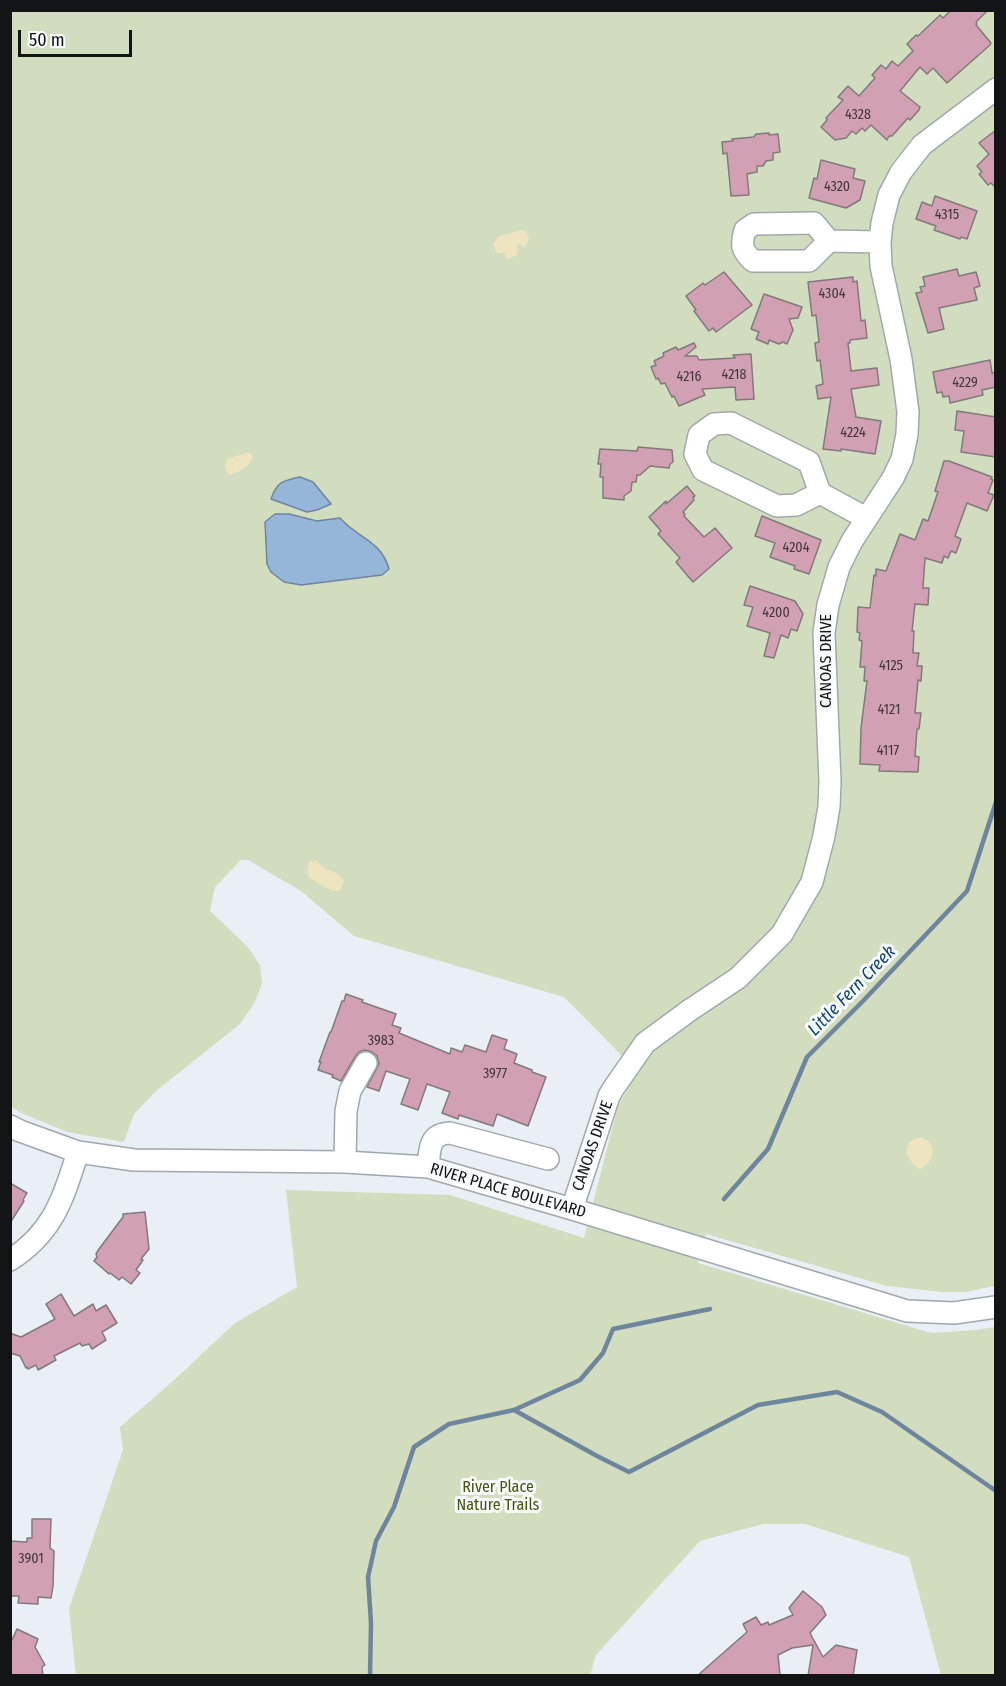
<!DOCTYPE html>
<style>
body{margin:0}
#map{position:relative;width:1006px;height:1686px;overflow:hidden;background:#e9eff4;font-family:"Fira Sans Condensed",sans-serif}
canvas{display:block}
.frame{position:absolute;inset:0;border:12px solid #121416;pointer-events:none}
.scale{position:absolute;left:18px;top:30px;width:114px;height:27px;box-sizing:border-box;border:3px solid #121416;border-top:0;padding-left:8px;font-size:18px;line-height:21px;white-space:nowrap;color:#121416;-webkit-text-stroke:4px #f8fcff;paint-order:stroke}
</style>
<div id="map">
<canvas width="1006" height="1686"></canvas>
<div class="frame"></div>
<div class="scale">50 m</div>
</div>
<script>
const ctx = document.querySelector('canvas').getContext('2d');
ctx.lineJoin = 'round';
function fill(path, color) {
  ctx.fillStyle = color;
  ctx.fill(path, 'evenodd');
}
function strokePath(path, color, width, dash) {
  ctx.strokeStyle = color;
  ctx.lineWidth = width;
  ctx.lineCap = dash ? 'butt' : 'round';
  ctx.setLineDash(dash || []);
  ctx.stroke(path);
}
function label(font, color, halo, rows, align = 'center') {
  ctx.font = font + ' "Fira Sans Condensed",sans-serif';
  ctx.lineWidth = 6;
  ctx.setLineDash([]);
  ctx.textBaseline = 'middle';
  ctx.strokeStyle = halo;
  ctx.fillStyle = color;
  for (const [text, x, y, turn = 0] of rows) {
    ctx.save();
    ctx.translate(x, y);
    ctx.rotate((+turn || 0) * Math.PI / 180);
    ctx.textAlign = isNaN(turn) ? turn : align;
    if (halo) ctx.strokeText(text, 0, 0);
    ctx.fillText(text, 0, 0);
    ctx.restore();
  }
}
const green = new Path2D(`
 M11 11H995V1286L966 1292H942L887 1286 706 1234 698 1263 931 1333 976 1330 995 1327V1675H941L909 1557 805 1524H763L700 1541 596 1655 590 1675H76L69 1609 123 1450 120 1427 172 1382 235 1323 297 1287 286 1190 450 1195 584 1238 618 1106 638 1072 564 997 354 936 301 891 248 860H241L215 887 210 911 248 947 260 965 262 984 254 1004 240 1024 156 1091 134 1114 124 1142 67 1132 19 1112 11 1106Z`);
const sand = new Path2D(`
 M521 230 526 231 529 238 526 246 523 247 520 244 518 245 517 255 508 259 506 258 505 253H497L493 245 498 237Z
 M248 452 253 456C251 466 238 473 229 475L225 467 227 459Z
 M316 860 325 869 336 873 344 880 341 890 332 891 309 878 307 868 310 862Z
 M923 1138C939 1145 933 1163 920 1169 911 1164 899 1148 913 1140 916 1138 920 1138 923 1138Z`);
const water = new Path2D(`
 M300 477 313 482 331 504 317 510 307 512 271 499C277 482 282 481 300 477Z
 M275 514H289L317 521 340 518C357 538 381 540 389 569L382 575 301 585 284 582 271 572 267 564 265 522Z`);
const stream = new Path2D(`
 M724 1199 768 1149 807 1057 864 1000 967 891 996 802
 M514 1410 597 1456 629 1472 758 1405 837 1392 882 1412 996 1491
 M370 1676 371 1623 368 1577 376 1541 394 1507 414 1447 449 1424 514 1410 580 1380 603 1353 613 1329 710 1309`);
const building = new Path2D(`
 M951 10H988L976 22 977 24 976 25 991 43 990 45 947 83 933 68 927 74 920 67 900 91 920 107 919 110 910 120 908 118 892 136H889L887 140 871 125 865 131 862 128 856 134 852 131 846 138 835 140 821 127 827 120 826 118 843 100 838 97 848 86 859 96 875 78 872 75 881 65 886 69 892 61 898 66 913 51 907 44 916 35 918 36 940 15 943 18Z
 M996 130V188L991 183 988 185 979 174 982 172 977 166 989 154 979 143Z
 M769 133V135L778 134 780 152 773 153V160L766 161 763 166H757V172L747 174 749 195 731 196 727 153 723 154 722 142 733 141 732 139 754 137 756 134Z
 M821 160 855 169 853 178 865 181 860 200 846 208 809 198 814 178 817 179Z
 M935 196 977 211 967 239 961 237 960 239 934 230 936 226 916 219 922 202 932 206Z
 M957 269 959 276 976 272 980 286 974 288 977 300 939 308 944 329 928 333 916 293 922 292 920 287 925 286 923 277Z
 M724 272 752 305 716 332 713 328 709 331 694 311 696 310 686 296 703 283 705 285Z
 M853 277V282L857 281 861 321 865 320 867 338 850 340V343H848L851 371 877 368 879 385 851 389 856 417 881 421 875 454 841 449V451L823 449 831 397 818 399 816 386 823 384 820 360 817 361 815 343 819 342 816 315 812 316 808 282Z
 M764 294 802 307 798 318 789 319 793 330 787 344 783 342 779 344 769 340 768 344 756 339 759 332 751 329Z
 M694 343 696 347 685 356H697L699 360 735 358 733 355 751 354 754 399 736 400 735 387 702 389 705 395 679 406 674 396 672 397 665 383 661 384 658 378 656 379 651 367 656 365 654 361 664 356 663 353 676 347 678 350Z
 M990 360 992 373 996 372V387L982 390 983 395 950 403 949 396 943 397 942 392 937 393 933 372Z
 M957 411 996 417V457L961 452 964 431 955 430Z
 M638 447 672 450 673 462 670 464 669 468 650 466 640 475H637L636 482H632L631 491 624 496V500L603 498V477H600L601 464H598L600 449 637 451Z
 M944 461H949L992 477 991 479 993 480 988 493 994 495 987 511 967 503 955 536 961 539 956 553 951 551 948 558 944 556 942 563 925 558 923 588H929L928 605 915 604 912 631H914L913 653H919L917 666H922L921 681 918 680 915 713H921L919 729H917L915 756 919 757 918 772 879 771 880 765 860 764 861 728 867 681H864L865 667H860L862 641 859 640 860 633 857 632 858 607 870 608 874 575 876 576V569L886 571 900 534 915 540 923 519 928 521 938 492 935 491Z
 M687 486 695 496 693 497 694 500 683 512 685 514 684 516 704 537 715 528 732 548 693 582 676 562 680 558 658 534 661 531 649 517 666 501V504Z
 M762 516 821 540 809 574 794 569 795 566 770 557 775 543 755 536Z
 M750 586 795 601 803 614 797 631 791 629 788 638 781 635 774 658 764 656 770 633 747 626 753 607 744 605Z
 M346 994 363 1000 362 1002 396 1014 392 1025 401 1028 399 1033 450 1054 451 1048 462 1052 465 1045 486 1052 492 1035 507 1040 504 1049 517 1054 514 1063 532 1070V1072L546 1077 528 1126 497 1114 493 1126 459 1115 458 1119 442 1113 450 1092 427 1084 418 1110 401 1104 410 1079 386 1071 379 1091 367 1087 379 1064 377 1056 372 1052 365 1050 359 1052 355 1057 341 1081 332 1077 333 1075 318 1070 321 1062H319L330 1032H331L342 1001H344Z
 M10 1183 27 1193 23 1200 24 1201 10 1223Z
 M145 1212 149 1249 141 1259 143 1260 136 1270 140 1273 131 1284 122 1277 119 1280 110 1273 109 1274 94 1261 97 1257 96 1254 99 1249 123 1217V1214Z
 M61 1294 74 1316 93 1304 96 1311 106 1305 117 1323 102 1332 106 1340 92 1349 89 1344 82 1346 80 1343 54 1356 56 1360 38 1370 36 1365 28 1369 27 1367 26 1368 20 1356 10 1353V1333L21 1337 55 1319 46 1304Z
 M32 1519H51L50 1548 54 1551 53 1586 51 1598 38 1597V1604L18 1603 19 1596H11L10 1541 27 1542V1538H32Z
 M803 1591 822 1607 826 1615 810 1633 823 1657 836 1645 857 1650 853 1676H808L813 1645 792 1648 778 1655 780 1675 697 1676 747 1632 743 1624 756 1617 761 1625 768 1622 769 1625 793 1615 789 1608Z
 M17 1629 38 1639 35 1647 45 1665 42 1667 43 1676H10V1644Z`);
const minor = new Path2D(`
 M829 241 814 223 754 224 745 230C741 245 741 250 753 261H809L829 241 880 242
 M820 493 796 505 777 506 703 470 695 454 699 435 714 424 731 423 809 462 820 493 866 518
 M10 1126 20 1131 78 1152 134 1160 345 1162 428 1167 572 1209 907 1311 954 1313 996 1307
 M345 1162 346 1111 350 1091 366 1063
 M428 1167C430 1150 428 1134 450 1133L548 1159
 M572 1209 609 1096 613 1089 645 1043 690 1010 738 978 782 934 812 882 824 836 829 807 830 782 824 633 828 605 839 567 852 541 893 478 902 459 907 434 908 412 901 359 881 266 880 242 882 223 889 195 901 172 922 145 996 89
 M10 1260C54 1232 63 1198 78 1152`);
const numberNames = [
 ["4328",858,115],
 ["4320",837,187],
 ["4315",947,215],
 ["4304",832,294],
 ["4218",734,375],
 ["4216",689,377],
 ["4229",965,383],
 ["4224",853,433],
 ["4204",796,548],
 ["4200",776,613],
 ["4125",891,666],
 ["4121",889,710],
 ["4117",888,751],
 ["3983",381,1041],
 ["3977",495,1074],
 ["3901",31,1559]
];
const streetNames = [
 ["CANOAS DRIVE",827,661,-90],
 ["CANOAS DRIVE",593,1146,-71],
 ["RIVER PLACE BOULEVARD",508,1191,16]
];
const parkNames = [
 ["River Place",498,1488],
 ["Nature Trails",498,1506]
];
const waterNames = [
 ["Little Fern Creek",852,991,-46]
];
fill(green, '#d2dcbe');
fill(sand, '#eee4bf');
fill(water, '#95b6d9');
strokePath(water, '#6e859e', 1.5);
strokePath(stream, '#6e859e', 4.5);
fill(building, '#d1a0b3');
strokePath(building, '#81797c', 1.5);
strokePath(minor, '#a2a7ad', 24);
strokePath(minor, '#fff', 21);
label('14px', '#42373d', null, numberNames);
label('16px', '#121416', '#f8fcff', streetNames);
label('16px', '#451', '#f8fcff', parkNames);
label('italic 18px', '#124370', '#f8fcff', waterNames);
</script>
